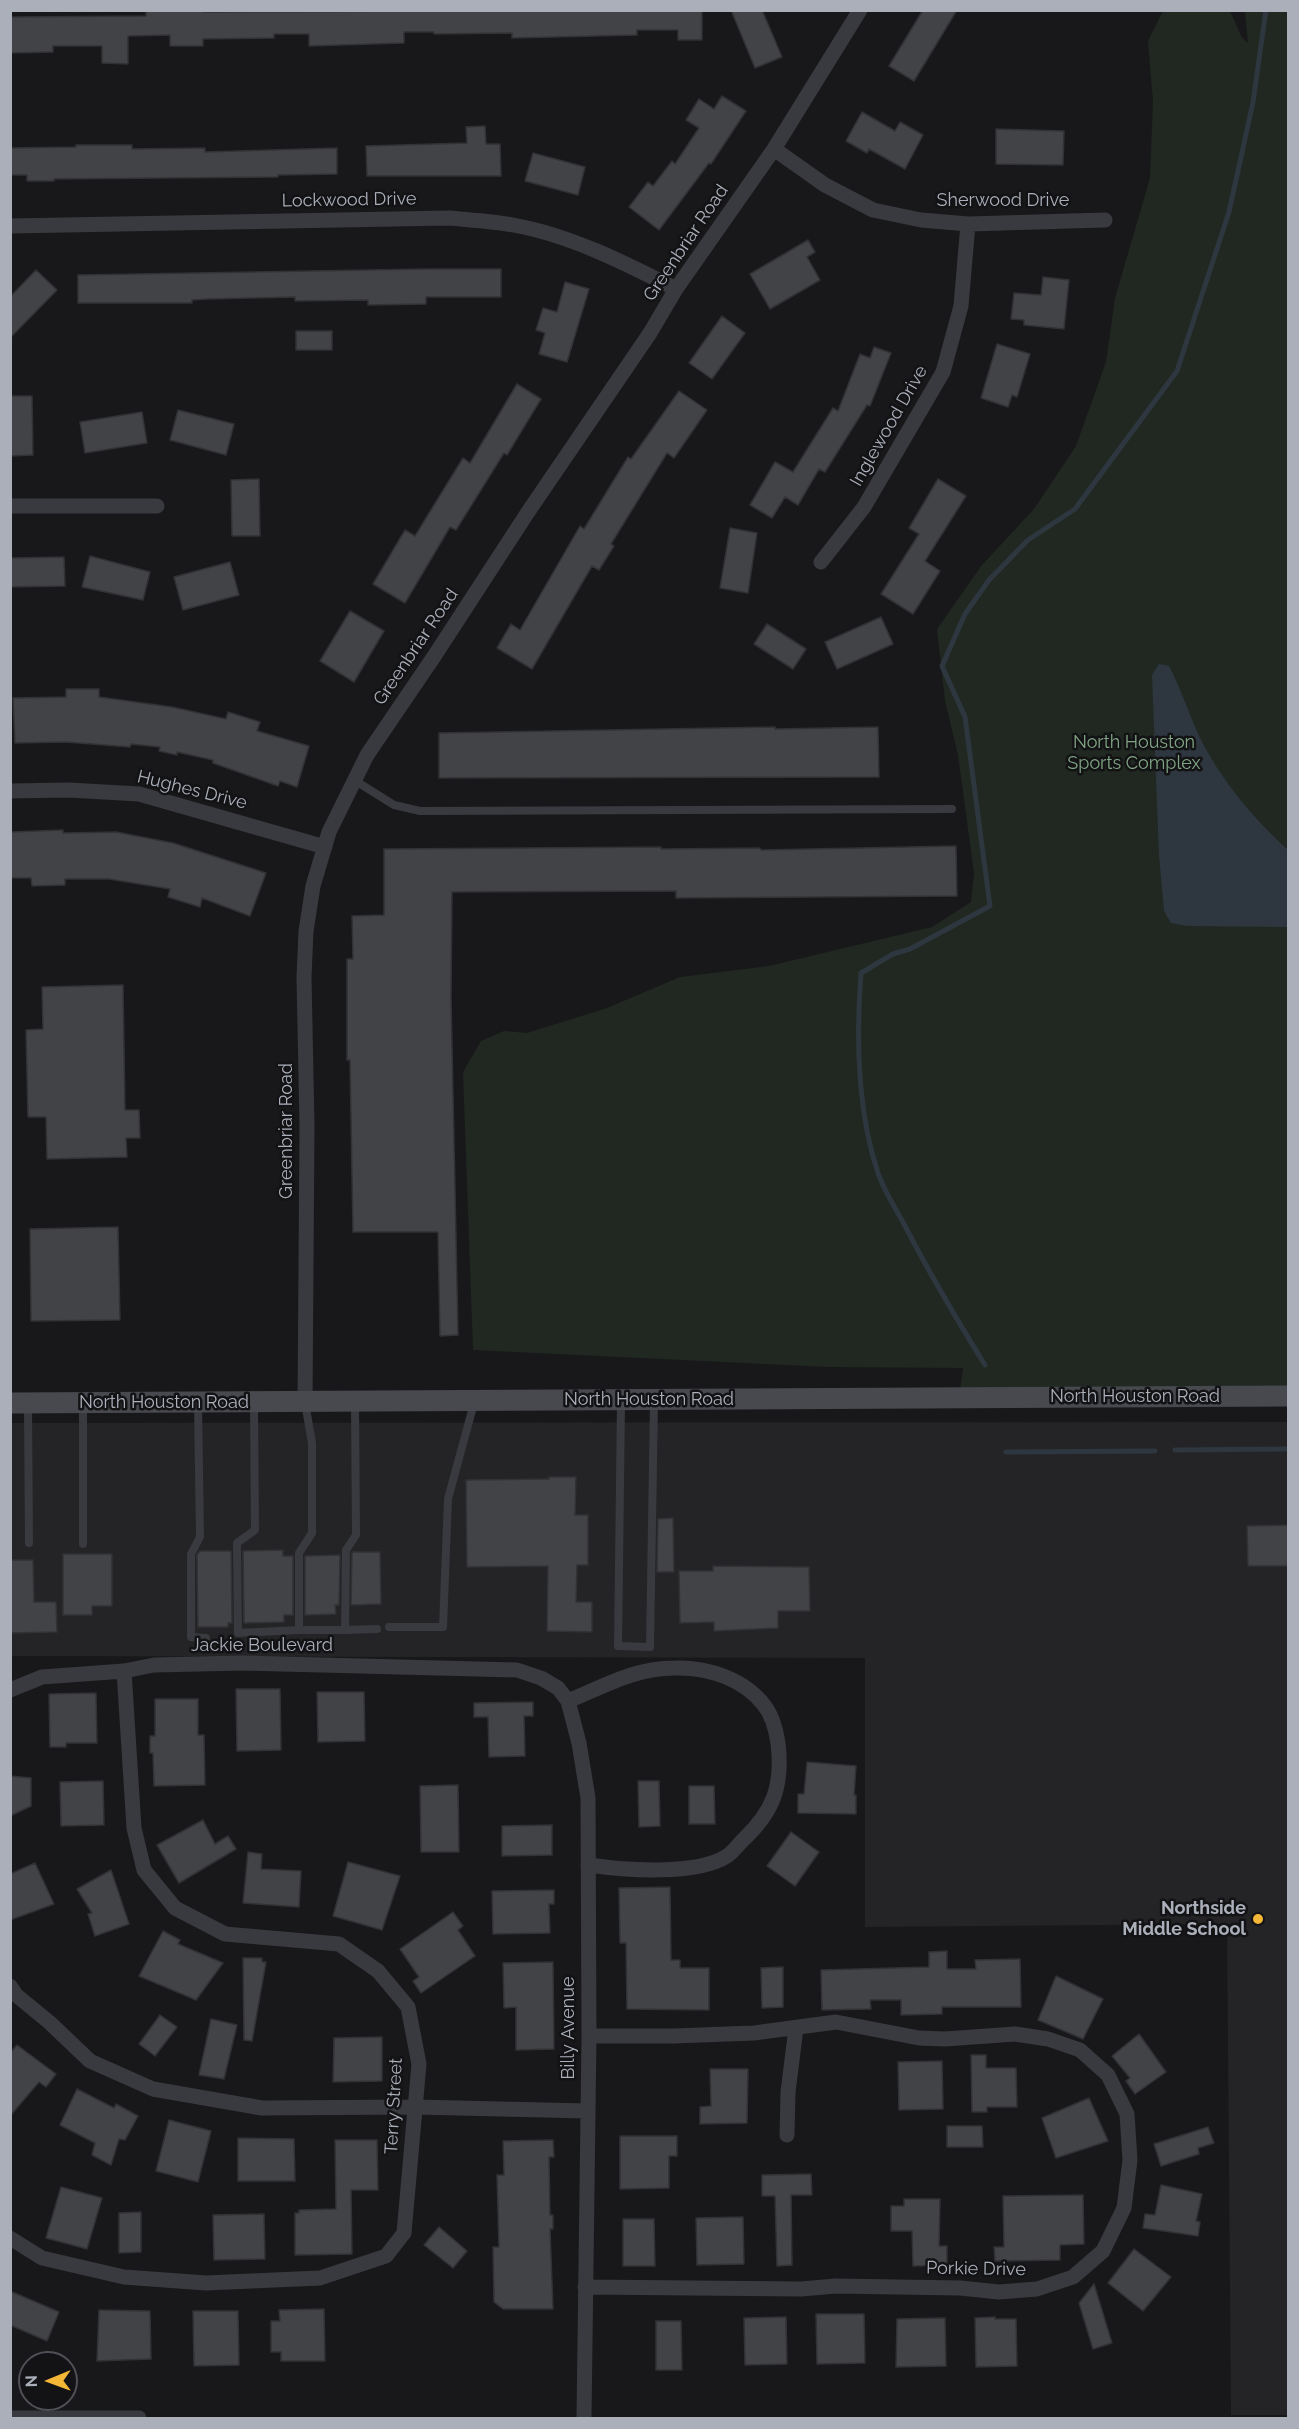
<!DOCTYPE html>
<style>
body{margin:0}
#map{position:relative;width:1299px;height:2429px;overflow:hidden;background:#18181a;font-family:Raleway,sans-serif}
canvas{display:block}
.frame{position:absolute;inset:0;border:12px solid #aaafba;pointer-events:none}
.north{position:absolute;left:18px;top:2351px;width:60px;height:60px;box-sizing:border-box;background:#131315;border:2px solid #4f5157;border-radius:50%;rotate:269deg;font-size:16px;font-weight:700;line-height:24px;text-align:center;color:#aaafba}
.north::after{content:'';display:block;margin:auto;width:21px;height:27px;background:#f4b636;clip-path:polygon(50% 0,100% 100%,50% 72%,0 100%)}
</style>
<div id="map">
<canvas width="1299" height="2429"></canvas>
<div class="frame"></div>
<div class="north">N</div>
</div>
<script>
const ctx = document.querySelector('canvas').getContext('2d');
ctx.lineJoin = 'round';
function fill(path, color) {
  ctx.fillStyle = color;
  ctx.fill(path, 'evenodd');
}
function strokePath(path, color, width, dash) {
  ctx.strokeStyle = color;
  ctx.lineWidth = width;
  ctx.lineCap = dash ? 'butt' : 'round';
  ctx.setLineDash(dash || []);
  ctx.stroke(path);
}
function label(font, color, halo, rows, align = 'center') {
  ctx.font = font + ' Raleway,sans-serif';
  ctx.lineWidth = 5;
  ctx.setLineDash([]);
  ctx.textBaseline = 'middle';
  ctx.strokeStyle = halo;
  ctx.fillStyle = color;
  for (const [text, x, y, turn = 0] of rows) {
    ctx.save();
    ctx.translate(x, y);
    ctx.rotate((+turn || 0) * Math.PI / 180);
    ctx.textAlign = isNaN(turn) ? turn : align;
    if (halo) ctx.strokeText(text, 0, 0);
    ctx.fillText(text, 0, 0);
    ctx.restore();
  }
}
const built = new Path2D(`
 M1288 1422V2415H1231L1227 1924 865 1927V1658L11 1656V1423Z`);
const green = new Path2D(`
 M1163 11H1230L1242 38 1248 43 1245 11H1288V1396L959 1398 963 1368 828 1367 473 1350 463 1072 481 1041 504 1031 527 1033 607 1008 680 977 769 966 932 927 971 902 974 873 958 755 945 701 937 629 982 565 1034 509 1076 446 1106 362 1115 298 1150 178 1153 101 1148 41Z`);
const water = new Path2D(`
 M1159 664 1169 666C1181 689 1189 714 1200 738 1221 780 1254 819 1288 850V927L1187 926 1171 923 1164 911 1159 855 1152 675Z`);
const stream = new Path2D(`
 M985 1365C957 1320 930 1274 905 1226 896 1209 884 1191 878 1173 857 1111 856 1039 861 973L893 954 910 949 990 906 965 717 942 666 965 614 989 580 1028 540 1075 509 1177 371 1229 212 1253 102 1266 10
 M1175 1450 1288 1449
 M1006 1452 1155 1451`);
const building = new Path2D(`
 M146 10H203V12L702 10V40H678V30H637V35L512 38V33L434 34V32H404V43L309 46V34H274V38L203 39V46H170V35L128 36V64L102 63V46H53V52L10 53V17L146 16Z
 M731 10H762L782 57 755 68Z
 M923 10H957L914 81 889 66Z
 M722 96 746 111 711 164 709 163 659 230 629 207 648 182 653 186 672 161 675 164 699 128 686 120 699 99 714 109Z
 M862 112 895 131 900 122 923 135 905 169 869 149 867 153 846 141Z
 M485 126 486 144H500L501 176H367L366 146 467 143 466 127Z
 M996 129 1064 131 1063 165 996 164Z
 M76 145H132V149L205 148V152L337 148V174L278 175V177L54 179V181H27V175H10V148L76 147Z
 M533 153 585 167 578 195 525 181Z
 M808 240 815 252 807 257 820 280 770 309 750 274Z
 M426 269H501V297H426V304L368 305V300L295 301V297L208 299 192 300V303H78V275Z
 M36 270 57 290 10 338V297Z
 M1043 277 1069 280 1064 329 1024 325V320L1011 319 1014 293 1041 295Z
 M565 282 589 289 567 362 539 354 545 333 536 330 543 308 557 312Z
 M722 316 745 333 712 379 689 363Z
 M296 331H332V350H296Z
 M997 344 1030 354 1017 397 1012 395 1008 407 981 398Z
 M874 347 891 353 870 406 867 405 825 472 819 469 798 505 785 497 772 518 750 505 775 462 793 472 833 408 838 411 860 354 870 358Z
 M517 384 541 399 507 455 504 453 456 530 450 527 405 603 373 584 405 530 415 536 463 458 470 463Z
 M679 391 707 410 674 458 667 453 611 544 614 546 599 570 592 566 532 669 497 648 511 624 520 630 580 526 584 529 628 457 631 459Z
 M10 396H32L33 455 10 456Z
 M178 410 234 424 226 455 170 440Z
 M142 412 147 443 85 453 80 422Z
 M259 479 260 536H232L231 480Z
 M938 479 966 496 925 561 940 571 913 614 881 594 919 534 909 528Z
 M730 528 757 533 748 593 720 588Z
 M90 556 150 572 143 600 82 587Z
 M64 557 65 586 10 587V558Z
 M230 562 239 595 183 610 174 577Z
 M350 611 384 631 354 682 320 661Z
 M881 617 893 644 837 669 825 642Z
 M767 624 806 649 793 669 754 644Z
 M66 689H99V697L172 707 226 719 228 712 260 722 257 731 309 746 297 787 280 781 278 786 213 763V760L177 752V755L159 751 160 747 131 744 130 747 66 742 15 743 13 698 66 697Z
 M775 727V729L878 727 879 777 439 778V733Z
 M63 830V833L116 832 173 843 266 873 250 916 202 898 200 907 168 897 170 889 109 879H65V885L32 886 31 878H10V832Z
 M956 846 957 896 676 898V891L452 892 451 996 458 1335 440 1336 438 1232H353L350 1060H347V959H353L352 916 384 915V849L661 847V849L760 848 761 850Z
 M123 985 125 1110H139L140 1138H126L127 1157 47 1159 46 1117H28L26 1030 43 1029 42 987Z
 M118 1227 120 1320 31 1321 30 1229Z
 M549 1477H576L575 1515H588V1565H577L576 1602H592V1632L547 1631 548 1566 467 1567 466 1480 549 1479Z
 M673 1518 674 1572H657L658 1519Z
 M1288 1525V1566H1248L1247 1526Z
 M283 1550V1556H293V1615H284V1622L244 1623 243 1551Z
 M200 1551H231L232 1623H228V1627H198L197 1555Z
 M352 1552H380L381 1604 351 1605Z
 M63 1554H112V1606H92V1615H63Z
 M340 1555 339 1605H335L336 1614 305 1615V1556Z
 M10 1560H33L34 1602H56L57 1632 10 1633Z
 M713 1566 809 1567 810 1611H778V1628L714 1631V1622L680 1623 679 1571H713Z
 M236 1689H280L281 1750 237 1751Z
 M317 1692H364L365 1741 318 1742Z
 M96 1693 97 1743H66V1747H50L49 1694Z
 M155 1699H198V1735H204L205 1785 154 1786 153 1753H150V1736H155Z
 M533 1702V1716H524L525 1756 489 1757 488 1717H474V1703Z
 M807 1762 856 1766 854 1795H856V1814L798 1813V1794H804Z
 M10 1776 31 1778V1806L10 1816Z
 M103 1781 104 1825 61 1826 60 1782Z
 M638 1781H659L660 1826 639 1827Z
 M458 1785 459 1852H421L420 1786Z
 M689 1786H714L715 1824H689Z
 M203 1820 215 1844 228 1836 236 1849 179 1883 157 1845Z
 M552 1825V1855L502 1856V1826Z
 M791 1832 819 1852 795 1886 767 1866Z
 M248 1852 262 1854 261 1869 301 1871 299 1907 243 1903Z
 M348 1862 400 1876 382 1930 333 1916Z
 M35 1863 54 1904 10 1920V1874Z
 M111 1870 129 1924 95 1936 88 1914 92 1913 77 1889Z
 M670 1887 671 1960H680V1968H709V2010L627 2009 626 1943H620L619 1888Z
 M554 1890V1904H549L550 1933 493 1934 492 1891Z
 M453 1912 463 1926 458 1930 475 1956 421 1993 413 1981 419 1977 400 1949Z
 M163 1931 180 1940 178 1944 223 1963 196 2000 139 1976Z
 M947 1951V1969H976L975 1960 1020 1959 1021 2007H942V2014L901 2015V2000H870L871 2009 822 2010 821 1970 929 1967V1952Z
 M243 1958H262V1962H266L252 2041 244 2040Z
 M553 1962 554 2049 516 2050V2007L504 2008 503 1963Z
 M783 1967V2007L762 2008 761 1968Z
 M1056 1976 1103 1999 1083 2039 1038 2020Z
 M160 2015 177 2027 155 2056 139 2044Z
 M211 2019 237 2025 224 2079 199 2075Z
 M1139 2034 1166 2072 1135 2094 1126 2081 1130 2078 1112 2056Z
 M382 2037V2081L333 2082 334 2038Z
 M17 2045 56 2074 46 2087 39 2082 10 2116V2053Z
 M971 2055H986V2068H1016L1017 2107H987V2112H972Z
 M942 2061 943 2109 899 2110 898 2062Z
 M710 2069H748L747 2123 700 2124V2107L711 2106Z
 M77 2089 114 2108 116 2104 138 2116 125 2140 119 2139 111 2165 92 2155 95 2143 60 2125Z
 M1089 2098 1108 2141 1056 2158 1042 2118Z
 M169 2120 211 2131 198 2182 156 2171Z
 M947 2126H982L983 2147H947Z
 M1208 2127 1214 2143 1198 2148 1199 2154 1161 2166 1154 2144Z
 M620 2136H677V2156H669V2188L620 2189Z
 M238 2138 294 2139 295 2181H238Z
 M335 2140H377L378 2190H351L352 2254 295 2255V2213H299V2210L336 2209Z
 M553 2140 554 2157H549L550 2215H553V2229H550L553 2309H503L494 2302 493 2247H499L497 2175H504L503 2141Z
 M811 2174 812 2195H791L792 2265 777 2266 775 2196H762V2175Z
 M1161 2185 1202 2194 1196 2221 1200 2222 1198 2236 1143 2228 1145 2214 1155 2215Z
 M61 2187 102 2198 87 2249 46 2238Z
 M1083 2195 1084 2244 1060 2245V2260L995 2261 994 2247H1004L1003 2196Z
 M904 2199H940L939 2246H947V2265L913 2266 912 2231H891V2206H904Z
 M141 2212V2252L119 2253V2213Z
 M264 2214 265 2259 214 2260 213 2215Z
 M743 2217 744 2264 697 2265 696 2218Z
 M623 2219H654L655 2266H623Z
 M439 2227 467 2251 453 2268 424 2245Z
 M1134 2249 1171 2277 1143 2311 1108 2283Z
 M1094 2284 1112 2343 1093 2349 1079 2303Z
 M10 2291 59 2312 47 2341 10 2325Z
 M324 2309 325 2361H281V2352H271V2321H280L279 2310Z
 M99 2310 150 2311 151 2359 97 2361Z
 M193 2311H238L239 2365 194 2366Z
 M816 2314H864L865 2363 817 2364Z
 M786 2317 787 2364 745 2365 744 2318Z
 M995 2317V2319H1016L1017 2366 976 2367 975 2318Z
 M945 2318 946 2366 896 2367 897 2319Z
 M656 2321H681L682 2370H656Z`);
const lane = new Path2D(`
 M354 780 394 805 420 811 952 809
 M621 1402 618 1646 650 1647 654 1401
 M198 1404 200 1537 191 1554V1637L206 1638
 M254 1404 255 1530 237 1543 238 1633 299 1630V1553L312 1533V1443L305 1403
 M28 1405 29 1543
 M83 1405V1544
 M389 1627H443L448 1499 474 1403
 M299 1630H345L346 1550 356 1535 355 1404
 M345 1630 377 1629`);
const street = new Path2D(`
 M774 149 825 185 873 210 921 220 968 224 1105 220
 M10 226 449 218C470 220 492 221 513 225 570 235 625 263 676 289
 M10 506H157
 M821 562 864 507 943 372 961 306 968 224
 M10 791 69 790 139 794 325 847
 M305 1403 307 1126 304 977 306 931 313 886 329 832 367 755 435 655 528 512 650 333 676 289 774 149 860 10
 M10 1690 42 1677 124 1671 154 1665 243 1663 517 1670 541 1678 558 1688 568 1701 579 1743 588 1798 589 2036 584 2418
 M568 1701C605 1686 634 1668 675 1668 708 1667 744 1679 764 1705 772 1715 776 1730 778 1743 783 1785 774 1811 743 1840 738 1845 733 1852 727 1856 696 1876 624 1870 588 1865
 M10 1986 16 1995 49 2022 90 2061 153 2089 262 2108 415 2107 587 2111
 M787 2135 788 2092 796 2028
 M10 2238 42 2258 124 2277 206 2283 320 2278 386 2256 404 2233 419 2064 408 2007 378 1971 339 1944 225 1934 175 1908 144 1870 134 1828 124 1671
 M585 2287 801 2289 836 2286 960 2288 999 2292 1037 2289 1073 2277 1103 2251 1124 2208 1130 2160 1127 2114 1108 2075 1080 2050 1048 2039 1015 2034 945 2039 919 2038 836 2022 754 2033 674 2036H589
 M10 2418H139`);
const secondary = new Path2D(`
 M10 1403 1288 1396`);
const markers = [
 [1258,1919,6,"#f4b636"]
];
const streetNames = [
 ["Lockwood Drive",349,200,-1],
 ["Sherwood Drive",1003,201],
 ["Greenbriar Road",686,243,-56],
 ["Inglewood Drive",889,426,-60],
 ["Greenbriar Road",416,647,-56],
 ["Hughes Drive",192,790,14],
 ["Greenbriar Road",287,1131,-90],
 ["North Houston Road",1135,1397],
 ["North Houston Road",649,1400],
 ["North Houston Road",164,1403],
 ["Jackie Boulevard",262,1646],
 ["Billy Avenue",569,2028,-90],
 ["Terry Street",394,2106,-87],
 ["Porkie Drive",976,2269,1]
];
const parkNames = [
 ["North Houston",1134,743],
 ["Sports Complex",1134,764]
];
const poiNames = [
 ["Northside",1246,1909],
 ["Middle School",1246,1930]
];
fill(built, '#242427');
fill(green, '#202821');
fill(water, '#2e373f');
strokePath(stream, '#2e373f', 5);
fill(building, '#424347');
strokePath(building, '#323236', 1.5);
strokePath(lane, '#393a3f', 8);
strokePath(street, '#393a3f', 15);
strokePath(secondary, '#47494f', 21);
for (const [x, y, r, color] of markers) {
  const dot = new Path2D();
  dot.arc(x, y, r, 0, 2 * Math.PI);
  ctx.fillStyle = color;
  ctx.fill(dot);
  strokePath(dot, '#131315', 2);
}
label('18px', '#aaafba', '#131315', streetNames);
label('18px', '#81a584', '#131315', parkNames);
label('bold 18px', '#aaafba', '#131315', poiNames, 'right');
</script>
